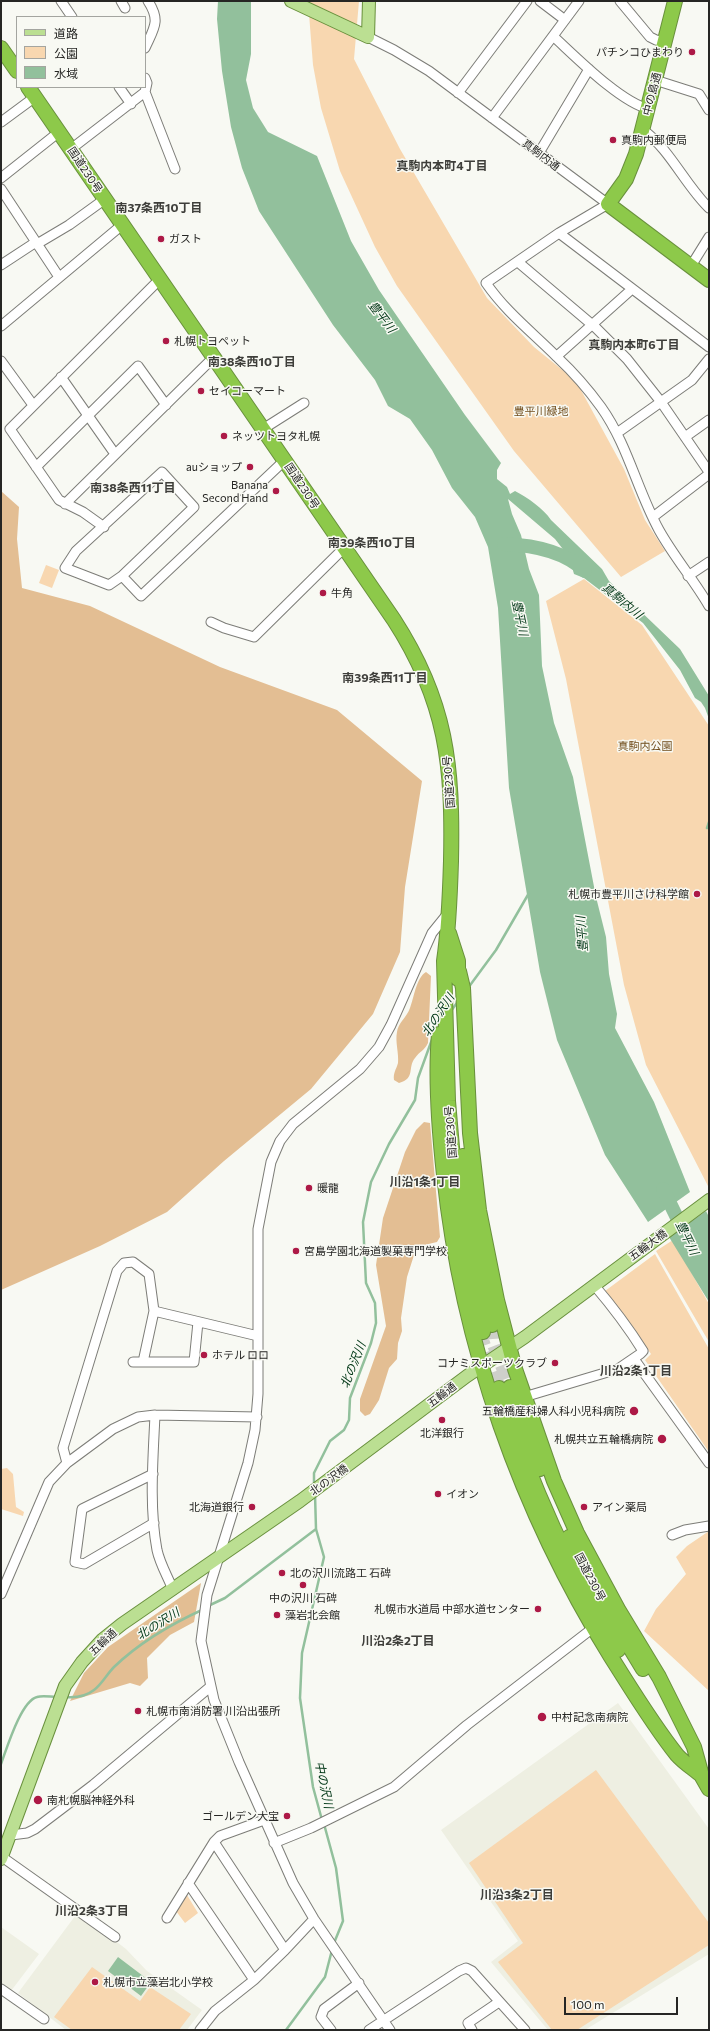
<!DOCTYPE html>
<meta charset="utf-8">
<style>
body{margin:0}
#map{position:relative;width:710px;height:2031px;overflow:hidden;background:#f8f9f3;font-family:Commissioner,"Noto Sans JP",sans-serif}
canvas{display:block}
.frame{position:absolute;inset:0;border:2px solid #262624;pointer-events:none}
.legend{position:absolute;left:16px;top:16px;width:130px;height:72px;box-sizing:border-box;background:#f8f9f3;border:1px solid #a4a5a0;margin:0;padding:5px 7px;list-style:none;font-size:12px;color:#262624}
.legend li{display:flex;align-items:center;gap:8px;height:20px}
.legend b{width:20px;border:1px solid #a4a5a0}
.scale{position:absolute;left:564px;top:1997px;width:114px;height:18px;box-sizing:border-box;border:2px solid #262624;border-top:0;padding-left:5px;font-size:12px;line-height:14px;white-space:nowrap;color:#262624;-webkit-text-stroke:3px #f8f9f3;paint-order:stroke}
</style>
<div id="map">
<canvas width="710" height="2031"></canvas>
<div class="frame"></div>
<ul class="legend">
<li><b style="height:5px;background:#bbdf92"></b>道路</li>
<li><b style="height:11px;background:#f8d7b0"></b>公園</li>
<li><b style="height:11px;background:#92c09c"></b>水域</li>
</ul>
<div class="scale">100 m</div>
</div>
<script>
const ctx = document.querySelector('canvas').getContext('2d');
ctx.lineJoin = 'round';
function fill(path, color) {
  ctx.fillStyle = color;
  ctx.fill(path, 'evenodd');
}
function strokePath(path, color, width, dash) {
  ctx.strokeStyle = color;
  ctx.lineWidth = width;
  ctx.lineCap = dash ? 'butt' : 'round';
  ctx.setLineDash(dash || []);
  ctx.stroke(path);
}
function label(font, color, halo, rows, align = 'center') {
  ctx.font = font + ' Commissioner,"Noto Sans JP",sans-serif';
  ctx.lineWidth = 3;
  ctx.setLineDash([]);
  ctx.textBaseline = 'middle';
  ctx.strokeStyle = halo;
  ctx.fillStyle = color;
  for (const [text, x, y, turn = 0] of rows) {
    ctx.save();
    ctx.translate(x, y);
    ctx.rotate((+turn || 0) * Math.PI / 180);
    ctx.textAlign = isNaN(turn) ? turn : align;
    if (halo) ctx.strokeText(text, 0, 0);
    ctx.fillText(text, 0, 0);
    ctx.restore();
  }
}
const built = new Path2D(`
 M618 1703 709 1829V1954L585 2030H548L491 1962 518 1941 441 1830Z
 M78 1912 126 1949 147 1971 202 2010 187 2030H66L18 1993Z
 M1 1927 39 1954 11 1991 1 1983Z`);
const green = new Path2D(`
 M308 1H359L354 59 400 149 487 298 534 347 576 381 624 469 645 520 665 551 621 577 514 451 397 286 375 247 340 171 321 108 313 65Z
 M46 565 59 570 52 588 39 583Z
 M584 579 642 625 709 726V1188L646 1065 624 985 566 679 546 601Z
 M673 1240 709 1304V1342L656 1251Z
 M655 1254 709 1349V1452L645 1360 651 1354 626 1317 605 1291Z
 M7 1468 13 1474 16 1507 24 1512 23 1516 1 1509V1469Z
 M709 1531V1691L644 1631 656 1609 686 1574 676 1557 687 1546Z
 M596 1770 709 1923V1945L577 2030H552L498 1962 523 1943 469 1863Z
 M187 1895 198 1913 185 1923 176 1911Z
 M92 1967 140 2001 150 1987 191 2014 179 2030H72L54 2017Z`);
const forest = new Path2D(`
 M1 491 19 507 17 539 22 588 90 606 220 667 337 710 422 781 405 887 400 952 373 1014 311 1089 224 1161 167 1212 100 1246 1 1290Z
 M426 972 431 976 428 1043C424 1051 420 1051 415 1058 407 1068 416 1078 399 1083L394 1080C393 1073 396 1070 398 1063 399 1053 395 1042 397 1032 398 1023 407 1017 410 1008 414 998 416 978 426 972Z
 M424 1122 430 1123 440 1237 437 1242 420 1246 415 1252 407 1277 401 1318 402 1331 398 1343 397 1359 389 1368 379 1400 370 1414 365 1416 360 1411V1399L386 1326 376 1265 383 1218 405 1152 416 1130Z
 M201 1583 194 1622 170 1635 147 1658 148 1678 140 1686 130 1683 70 1701 84 1673 108 1647Z`);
const water = new Path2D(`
 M218 1H251V54L246 80 253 108 268 132 317 156 351 241 379 290 465 415 501 463 497 470V479L507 487 510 494 515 491C528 498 543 508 551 520L602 569 609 581 680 649 709 696V719L705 708 701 702 695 698 680 670 643 623 584 578 574 574 569 557 555 539 508 499 512 514 521 535 529 569 539 595 542 666 554 723 573 777 596 897 606 937 609 974 617 1014 615 1028 654 1102 690 1192 648 1222 605 1155 557 1040 540 972 509 788 498 608 488 547 475 517 452 488 432 450 410 419 388 406 375 380 333 325 259 211 242 168 231 127 222 71 217 19Z
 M706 1211 709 1217V1302L669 1237Z
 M118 1957 151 1982 141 1996 108 1971Z`);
const stream = new Path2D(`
 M707 828 709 822
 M468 988 496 950 529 893
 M451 1011 459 1000
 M314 1485V1473L330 1441 344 1430 349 1420 350 1398 371 1343 376 1323 375 1303 366 1283 363 1222 371 1182 389 1144 415 1100 418 1078 434 1034
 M315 1494 316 1529 324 1557 302 1653 300 1698 313 1787 322 1820
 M208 1606 225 1598 316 1529
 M65 1697C76 1698 85 1697 94 1690 102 1684 107 1674 114 1667 140 1642 171 1624 204 1609
 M1 1764C7 1748 21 1701 37 1697 43 1695 51 1697 56 1697
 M324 1824 336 1868 343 1921 334 1943
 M286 2030 325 1977 332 1950`);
const river = new Path2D(`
 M504 544C532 545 563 550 585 571
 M663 1189 685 1234`);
const highwayTunnel = new Path2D(`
 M492 1325 493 1342 508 1381
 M483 1332 482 1340 499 1388`);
const minor = new Path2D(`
 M61 1 72 17
 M121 1 125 8
 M540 1 565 20
 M620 1 650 37 656 40 665 42
 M553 36C576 57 620 102 649 109
 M368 37 394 50 429 71 608 204 559 233 486 283C506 312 532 332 557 357 573 372 588 389 601 407 628 445 637 490 659 530 674 557 694 580 709 606
 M145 48C154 28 161 21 148 1
 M655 80 699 94 709 110
 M119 87 131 104
 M145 92 175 169
 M458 93 527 1
 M492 118 579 1
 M1 122 35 97
 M643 130C670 149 685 185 709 208
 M71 149 145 92 147 83 145 78
 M539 153 589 69
 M1 178 59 132
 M1 189 59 277
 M559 233 709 347
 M37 244 69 225 105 199
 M518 262 596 328 627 359 661 402 709 472
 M1 265 36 242
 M691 266 709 237
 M1 326 122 225
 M557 356 632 289
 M1 361 33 405
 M61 377 115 454
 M263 429 304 403
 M617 433 692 380 709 359
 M685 437 709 420
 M36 467 138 366 166 405
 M162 472 194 507 122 576 109 585 65 568 76 551Z
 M65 504 213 358
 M653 517 709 474
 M104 527 83 512 59 500 10 429 159 280
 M122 576 141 596 285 460
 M688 576 709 562
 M211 622 224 628 254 637 344 548
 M634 1359 709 1463
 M133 1362H194L198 1322
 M143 1362 154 1311
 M524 1397 618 1369 640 1354 643 1351C628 1327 612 1306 594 1285
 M155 1415C153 1459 149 1507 157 1550 160 1564 168 1577 173 1590
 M67 1463 63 1448 117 1271 124 1263 133 1262 149 1274 154 1311 258 1336
 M153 1474 82 1509 75 1562 84 1564 154 1523
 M672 1535 685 1530 709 1526
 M1 1594 49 1482 67 1463 113 1429 138 1417 155 1415 257 1417
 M11 1835 27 1833 35 1829 93 1785 210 1687
 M214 1842 285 1950
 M274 1843 311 1828 394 1787 467 1725 593 1628
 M2 1857 115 1937
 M188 1883 254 1980
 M167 1918 214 1842 220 1836 264 1820
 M1 1989 44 2019
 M200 2030 215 2011 254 1980 285 1950 314 1919
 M331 2030 321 2017 324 2009 359 1983
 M369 2030 459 1971 466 1968 472 1971 525 2030
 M390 2030 314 1919 293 1883 239 1762 214 1700 201 1641 207 1595 248 1463 255 1430 258 1394V1229L271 1162 280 1141 293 1124 360 1069 379 1047 391 1025 432 933 449 912
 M472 2030 468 2023 499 2002`);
const major = new Path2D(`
 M291 1 368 37 369 1
 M1 1859 65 1686 82 1662 102 1640 122 1624 300 1501 467 1376 525 1337 709 1200`);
const highway = new Path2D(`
 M675 1 636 154 626 179 608 204 709 280
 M1 48 17 71
 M28 87 394 620C447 702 453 766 451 861 450 895 449 927 444 961L448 1101 455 1182 468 1266 483 1332
 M449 933 458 961V979
 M459 971 463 988 470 1133 479 1210 497 1300 515 1369 554 1481 577 1533 619 1611 659 1677 694 1747 702 1776
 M439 1034C435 1080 439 1129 444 1175 462 1346 521 1512 611 1657 632 1690 653 1725 677 1755 684 1763 694 1769 702 1776
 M463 1156 474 1239 492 1325
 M510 1387 540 1469
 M499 1388C529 1479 567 1567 618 1650
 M569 1537 603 1603 643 1669
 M697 1768 709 1789`);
const markers = [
 [692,52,4,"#ad1946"],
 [613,140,4,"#ad1946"],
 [161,239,4,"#ad1946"],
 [166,341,4,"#ad1946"],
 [201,391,4,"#ad1946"],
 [224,436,4,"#ad1946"],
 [250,467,4,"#ad1946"],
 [276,491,4,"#ad1946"],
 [323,593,4,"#ad1946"],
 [697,894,4,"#ad1946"],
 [309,1188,4,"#ad1946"],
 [296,1251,4,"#ad1946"],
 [204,1355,4,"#ad1946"],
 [555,1363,4,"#ad1946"],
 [634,1411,5,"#ad1946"],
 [442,1420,4,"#ad1946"],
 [662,1439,5,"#ad1946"],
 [438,1494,4,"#ad1946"],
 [252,1507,4,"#ad1946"],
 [584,1507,4,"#ad1946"],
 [282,1573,4,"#ad1946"],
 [303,1585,4,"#ad1946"],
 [538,1609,4,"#ad1946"],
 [277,1615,4,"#ad1946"],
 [138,1711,4,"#ad1946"],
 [542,1717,5,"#ad1946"],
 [38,1800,5,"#ad1946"],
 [287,1816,4,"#ad1946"],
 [95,1982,4,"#ad1946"]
];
const poiNames = [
 ["パチンコひまわり",684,52,"right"],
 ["真駒内郵便局",621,140],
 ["ガスト",169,239],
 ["札幌トヨペット",174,341],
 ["セイコーマート",209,391],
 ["ネッツトヨタ札幌",232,436],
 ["auショップ",242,467,"right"],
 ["Banana",268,485,"right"],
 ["Second Hand",268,498,"right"],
 ["牛角",331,593],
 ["札幌市豊平川さけ科学館",689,894,"right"],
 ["暖龍",317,1188],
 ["宮島学園北海道製菓専門学校",304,1251],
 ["ホテル ロロ",212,1355],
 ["コナミスポーツクラブ",547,1363,"right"],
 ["五輪橋産科婦人科小児科病院",625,1411,"right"],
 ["北洋銀行",442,1433,"center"],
 ["札幌共立五輪橋病院",653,1439,"right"],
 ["イオン",446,1494],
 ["北海道銀行",244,1507,"right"],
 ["アイン薬局",592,1507],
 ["北の沢川流路工 石碑",290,1573],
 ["中の沢川 石碑",303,1598,"center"],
 ["札幌市水道局 中部水道センター",530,1609,"right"],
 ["藻岩北会館",285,1615],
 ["札幌市南消防署 川沿出張所",146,1711],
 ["中村記念南病院",551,1717],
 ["南札幌脳神経外科",47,1800],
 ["ゴールデン大宝",279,1816,"right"],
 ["札幌市立藻岩北小学校",103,1982]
];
const streetNames = [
 ["中の島通",652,94,-76],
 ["真駒内通",541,155,37],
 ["国道230号",85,170,56],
 ["国道230号",302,486,56],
 ["国道230号",449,782,-94],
 ["国道230号",451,1132,-94],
 ["五輪大橋",648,1245,-36],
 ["五輪通",442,1395,-37],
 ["北の沢橋",329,1480,-36],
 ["国道230号",590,1577,62],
 ["五輪通",103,1642,-43]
];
const parkNames = [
 ["豊平川緑地",541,411],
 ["真駒内公園",645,746]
];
const neighbourhoodNames = [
 ["真駒内本町4丁目",442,166],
 ["南37条西10丁目",159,208],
 ["真駒内本町6丁目",634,345],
 ["南38条西10丁目",252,362],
 ["南38条西11丁目",133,488],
 ["南39条西10丁目",372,543],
 ["南39条西11丁目",385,678],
 ["川沿1条1丁目",425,1182],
 ["川沿2条1丁目",636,1371],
 ["川沿2条2丁目",398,1641],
 ["川沿3条2丁目",517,1895],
 ["川沿2条3丁目",92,1911]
];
const waterNames = [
 ["豊平川",382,317,52],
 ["真駒内川",622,601,40],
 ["豊平川",520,618,78],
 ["豊平川",582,934,-95],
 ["北の沢川",438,1015,-56],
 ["豊平川",687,1238,64],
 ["北の沢川",353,1365,-68],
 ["北の沢川",158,1624,-32],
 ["中の沢川",324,1785,78]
];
fill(built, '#eeefe2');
fill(green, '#f8d7b0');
fill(forest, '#e3be93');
fill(water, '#92c09c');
strokePath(stream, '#92c09c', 2.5);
strokePath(river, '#92c09c', 14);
strokePath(highwayTunnel, '#cecfca', 14, [14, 7]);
strokePath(minor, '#7d7d78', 11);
strokePath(major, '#69903d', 14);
strokePath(highway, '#69903d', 16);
strokePath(minor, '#fff', 9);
strokePath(major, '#bbdf92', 12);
strokePath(highway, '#8dc94a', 14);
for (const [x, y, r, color] of markers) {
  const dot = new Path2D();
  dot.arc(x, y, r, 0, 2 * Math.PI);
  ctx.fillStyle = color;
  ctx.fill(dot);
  strokePath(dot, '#f8f9f3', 1.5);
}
label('11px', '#262624', '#f8f9f3', poiNames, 'left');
label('11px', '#262624', '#f8f9f3', streetNames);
label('11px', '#724e1d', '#f8f9f3', parkNames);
label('bold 12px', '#3e3e3a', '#f8f9f3', neighbourhoodNames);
label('italic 12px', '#003716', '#f8f9f3', waterNames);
</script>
